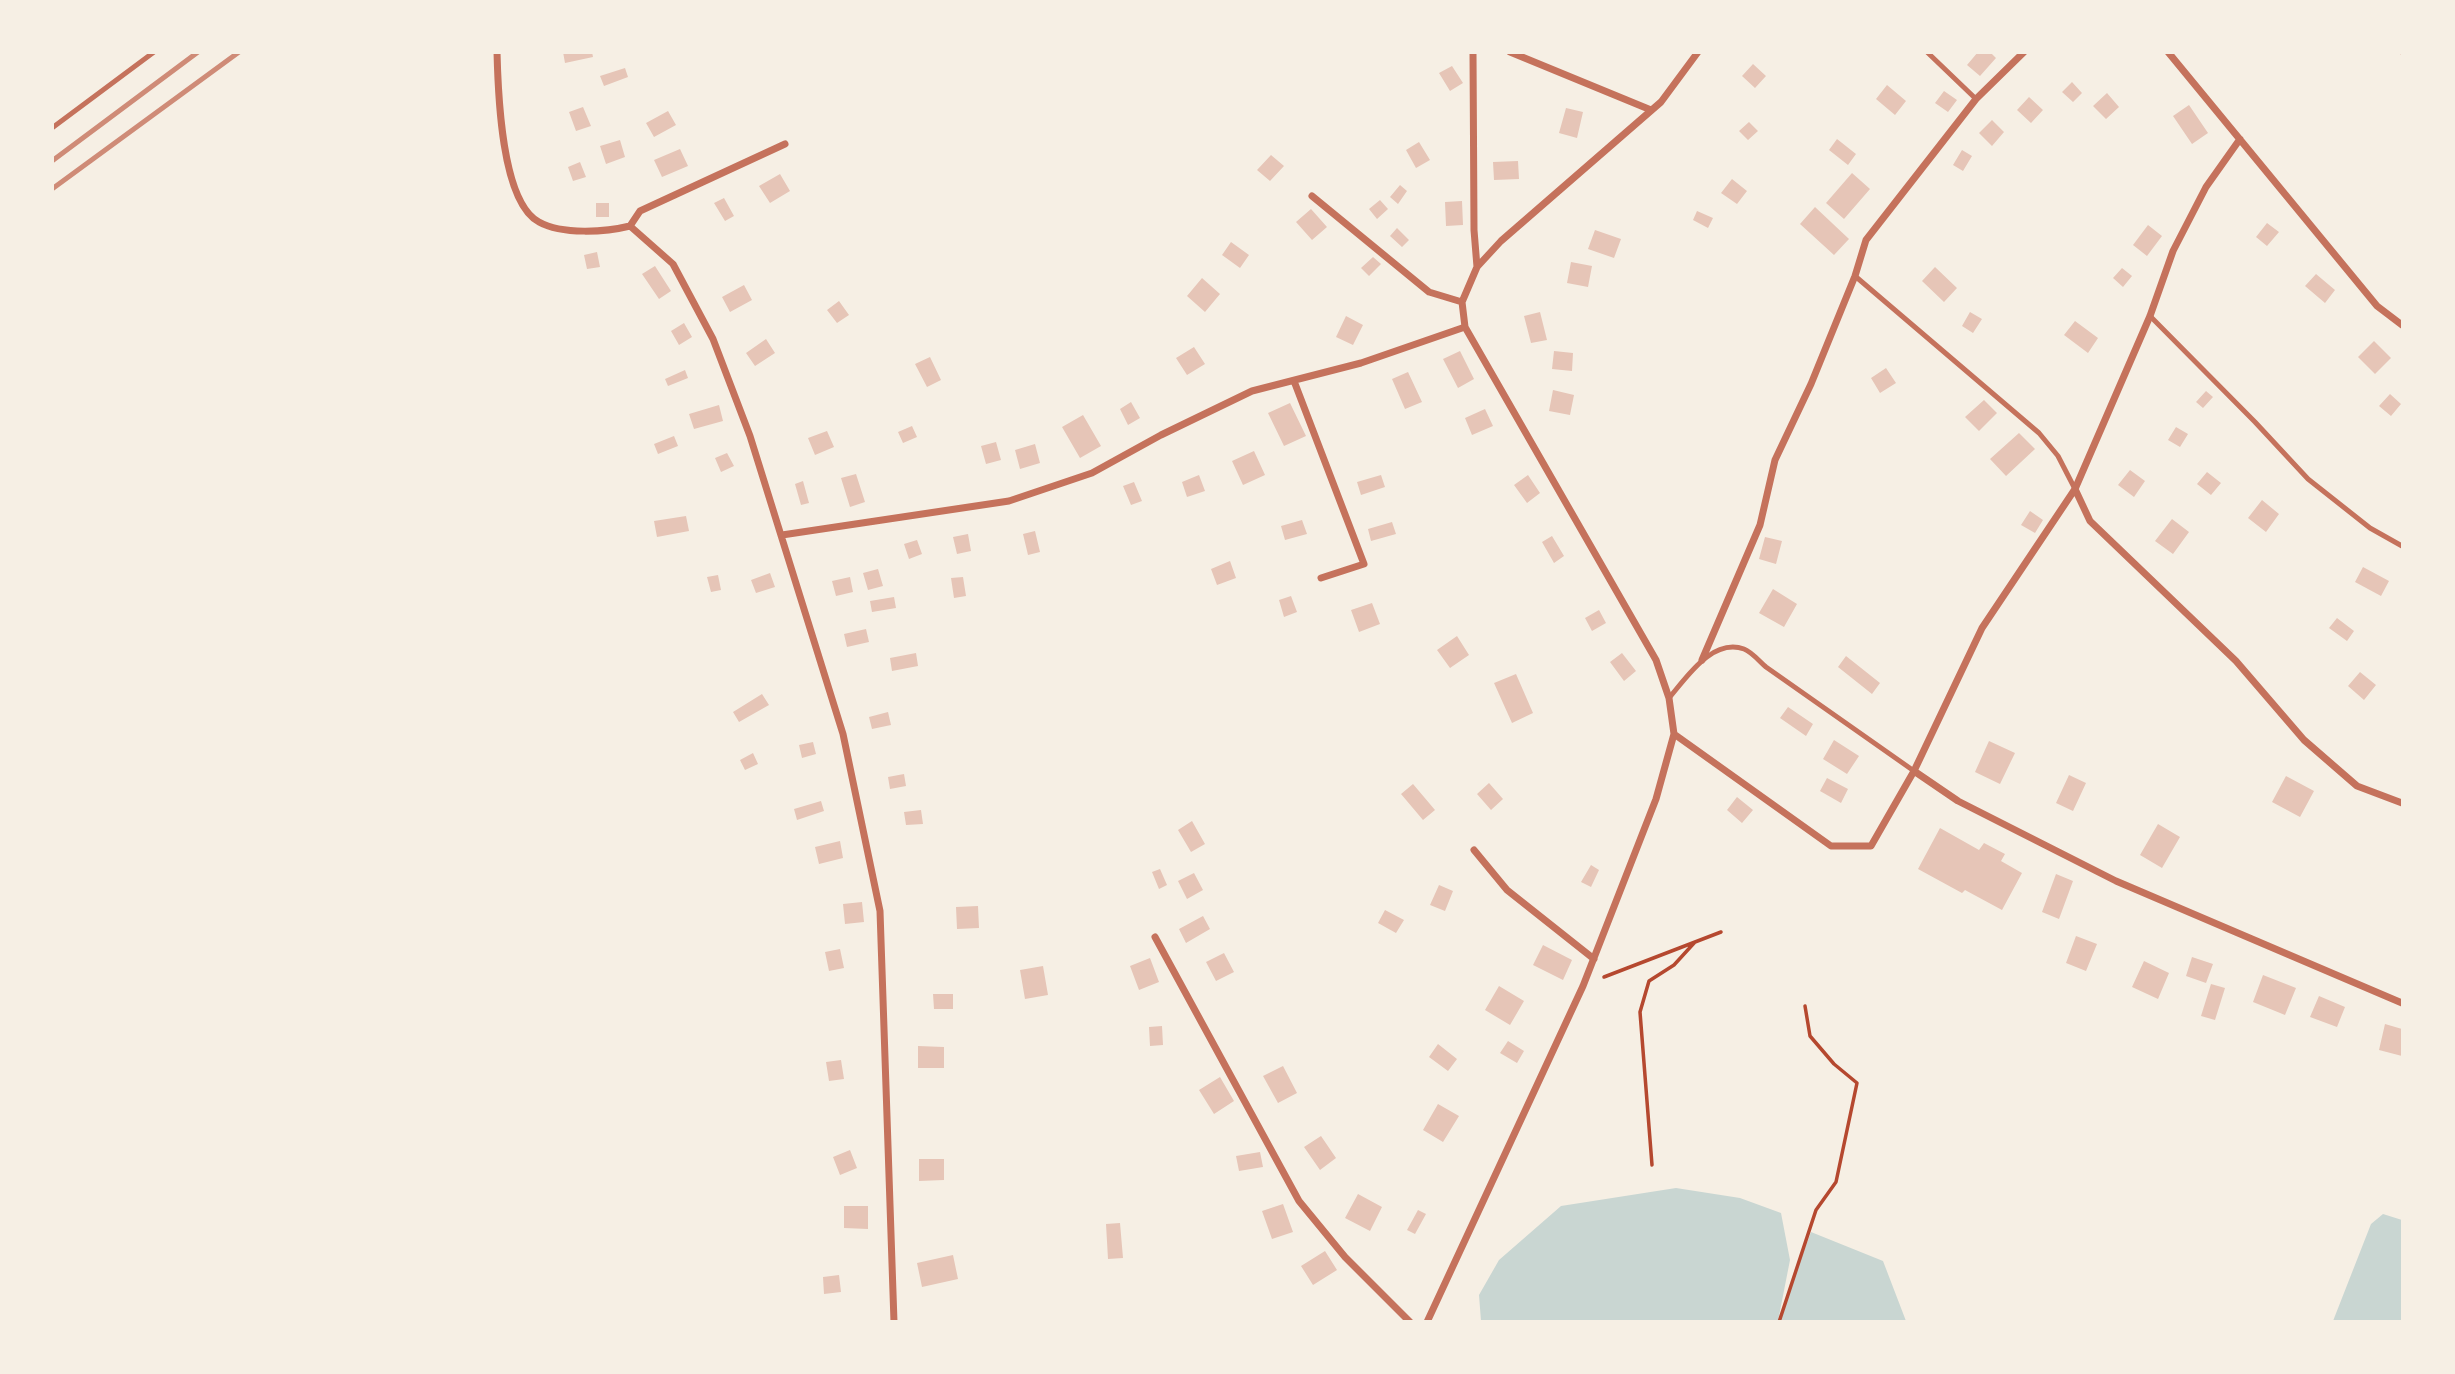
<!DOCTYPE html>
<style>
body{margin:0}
#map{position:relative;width:2455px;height:1374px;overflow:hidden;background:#f6efe4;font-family:"DejaVu Sans",sans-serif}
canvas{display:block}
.frame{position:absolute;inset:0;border:54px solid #f6efe4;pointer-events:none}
</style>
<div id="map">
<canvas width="2455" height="1374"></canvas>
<div class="frame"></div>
</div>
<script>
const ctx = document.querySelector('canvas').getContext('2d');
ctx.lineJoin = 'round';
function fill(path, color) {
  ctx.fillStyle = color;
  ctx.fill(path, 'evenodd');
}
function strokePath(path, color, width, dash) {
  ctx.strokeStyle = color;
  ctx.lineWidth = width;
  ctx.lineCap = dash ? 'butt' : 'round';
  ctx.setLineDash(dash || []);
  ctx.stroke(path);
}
const water = new Path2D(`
 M1676 1188 1740 1198 1781 1213 1790 1260 1778 1321 1811 1232 1883 1261 1906 1321H1481L1479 1295 1499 1260 1561 1206Z
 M2383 1214 2402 1220V1321H2333L2371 1224Z`);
const building = new Path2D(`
 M563 52H592L593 57 565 63Z
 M1978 52H1990L1996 58 1980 76 1967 65Z
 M1753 64 1766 76 1755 88 1742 76Z
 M1452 66 1463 83 1450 91 1439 73Z
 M625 68 628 77 604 86 600 76Z
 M2072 82 2082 93 2073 102 2062 92Z
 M1887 85 1906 101 1895 115 1876 99Z
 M1944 91 1957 100 1948 112 1935 103Z
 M2107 93 2119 107 2106 119 2093 106Z
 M2029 97 2043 110 2031 123 2017 110Z
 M2189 105 2208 133 2192 144 2173 116Z
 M583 107 591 126 576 131 569 112Z
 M1566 108 1583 112 1577 138 1559 133Z
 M668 111 676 125 654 137 646 123Z
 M1992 120 2004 132 1992 146 1979 133Z
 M1749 122 1758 131 1748 140 1739 131Z
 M1837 139 1856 154 1848 165 1829 150Z
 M620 140 625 157 606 164 600 146Z
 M1419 142 1430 160 1416 168 1406 150Z
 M680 149 688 166 662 177 654 160Z
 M1962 150 1972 156 1963 171 1953 165Z
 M1271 155 1284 166 1270 181 1257 170Z
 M1518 161 1519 179 1494 180 1493 162Z
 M580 162 586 177 573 181 568 167Z
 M1852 173 1870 189 1844 219 1826 203Z
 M780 174 790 191 770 203 759 186Z
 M1732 179 1747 191 1737 204 1721 193Z
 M1400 185 1407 191 1398 204 1390 197Z
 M724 198 734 216 725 221 714 203Z
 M1380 200 1388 209 1377 219 1369 209Z
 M1462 201 1463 225 1446 226 1445 202Z
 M596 203H609V217H596Z
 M1815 207 1849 239 1834 255 1800 224Z
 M1311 209 1327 227 1312 240 1296 222Z
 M1697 211 1713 218 1708 228 1693 220Z
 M2267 223 2279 232 2267 246 2256 237Z
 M2148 225 2162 236 2147 256 2133 245Z
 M1397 228 1409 240 1402 247 1390 236Z
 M1595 230 1621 239 1614 258 1588 249Z
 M1231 242 1249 255 1240 268 1222 255Z
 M597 252 600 267 587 269 584 255Z
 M1373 257 1381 264 1369 276 1361 268Z
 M1571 262 1592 266 1588 287 1567 283Z
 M655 266 671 291 659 299 642 274Z
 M1935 267 1957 288 1944 302 1922 281Z
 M2122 268 2132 276 2123 287 2113 278Z
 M2316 274 2335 290 2325 303 2305 286Z
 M1202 278 1220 294 1205 312 1187 296Z
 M744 285 752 300 730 312 722 297Z
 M839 301 849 315 837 323 827 310Z
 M1540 312 1547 340 1531 343 1524 316Z
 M1970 312 1982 319 1973 333 1962 326Z
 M1346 316 1363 325 1353 345 1336 337Z
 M2075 321 2098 338 2088 353 2064 335Z
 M684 323 692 337 679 345 671 331Z
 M766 339 775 353 755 366 746 353Z
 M2374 341 2391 358 2375 374 2358 357Z
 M1194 347 1205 364 1187 375 1176 358Z
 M1460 351 1474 379 1458 388 1443 359Z
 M1554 351 1573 353 1572 371 1552 369Z
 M930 357 941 380 927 387 915 364Z
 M1886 368 1896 383 1880 393 1871 378Z
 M685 370 688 378 668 386 665 379Z
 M1408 372 1422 402 1405 409 1392 379Z
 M1553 390 1574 395 1570 415 1549 411Z
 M2206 391 2213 397 2203 408 2196 402Z
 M2390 394 2401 404 2391 416 2379 406Z
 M1984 400 1997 413 1979 431 1965 417Z
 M1131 402 1140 418 1128 425 1120 409Z
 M1290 403 1306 436 1284 446 1268 413Z
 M719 405 723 421 694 429 689 414Z
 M1485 409 1493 426 1472 435 1465 418Z
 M1083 415 1101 446 1080 458 1062 427Z
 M912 426 917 437 903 443 898 432Z
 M2176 427 2188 434 2180 447 2168 440Z
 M827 431 834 447 815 455 808 438Z
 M2019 433 2035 449 2006 476 1990 459Z
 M674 436 678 446 658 454 654 444Z
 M996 442 1001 460 986 464 981 446Z
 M1035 444 1040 463 1020 469 1015 450Z
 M1254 451 1265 475 1243 485 1232 461Z
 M727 453 734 466 721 472 715 458Z
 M2130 470 2145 481 2134 497 2118 485Z
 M2207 472 2221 483 2211 495 2197 484Z
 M856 474 865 502 850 507 841 478Z
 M1199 475 1205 491 1187 497 1182 482Z
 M1381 475 1385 487 1361 495 1357 482Z
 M1528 475 1540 493 1527 503 1514 485Z
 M803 481 809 503 801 505 795 484Z
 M1134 482 1142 501 1131 505 1123 486Z
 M2262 500 2279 514 2266 532 2248 518Z
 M2030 511 2043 520 2035 533 2021 525Z
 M686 516 689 531 657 537 654 521Z
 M2172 519 2189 532 2173 554 2155 541Z
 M1302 520 1307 534 1285 540 1281 526Z
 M1392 522 1396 534 1371 541 1368 529Z
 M1035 531 1040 552 1028 555 1023 534Z
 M968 534 971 551 957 554 953 537Z
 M1552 536 1564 556 1554 563 1542 542Z
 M1765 537 1782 541 1776 564 1759 559Z
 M917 540 922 554 909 559 904 544Z
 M1230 561 1236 578 1217 585 1211 569Z
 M2363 567 2389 581 2381 596 2355 582Z
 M878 569 883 586 868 590 863 573Z
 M770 573 775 587 756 593 751 580Z
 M718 575 721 590 711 592 707 577Z
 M850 577 853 592 836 596 832 581Z
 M963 577 966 596 954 598 951 578Z
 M1773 589 1797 604 1784 627 1759 613Z
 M1291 596 1297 612 1284 617 1279 600Z
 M894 597 896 608 872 612 870 601Z
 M1372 603 1380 624 1359 632 1351 610Z
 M1599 610 1606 623 1592 631 1585 618Z
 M2337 618 2354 631 2347 641 2329 628Z
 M866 629 869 642 847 647 844 634Z
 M1457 636 1469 655 1450 668 1437 650Z
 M916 653 918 666 892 671 890 658Z
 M1622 653 1636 671 1624 681 1610 662Z
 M1846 656 1880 683 1872 694 1838 667Z
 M2360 672 2376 685 2364 700 2348 686Z
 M1516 674 1533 713 1512 723 1494 683Z
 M762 694 769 705 739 722 733 712Z
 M1788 707 1813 724 1806 736 1780 718Z
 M888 712 891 725 872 729 869 717Z
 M1834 740 1859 756 1847 774 1823 759Z
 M1989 741 2015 753 2000 784 1975 772Z
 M813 742 816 754 802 758 799 745Z
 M753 753 758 764 745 770 740 760Z
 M904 774 906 786 890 789 888 777Z
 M2069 775 2086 783 2073 811 2056 803Z
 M2286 776 2314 791 2300 817 2272 802Z
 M1827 778 1848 789 1841 803 1820 791Z
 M1489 783 1503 799 1491 810 1477 794Z
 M1413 784 1435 810 1423 820 1401 794Z
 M1737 797 1753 810 1742 823 1727 810Z
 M821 801 824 811 797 820 794 809Z
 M921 810 923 824 906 825 904 812Z
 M1192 821 1205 844 1191 852 1178 830Z
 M2158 824 2180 837 2162 868 2140 855Z
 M1940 828 1979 850 1984 843 2005 854 2001 861 2022 873 2002 910 1965 890 1962 893 1918 869Z
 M840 841 843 858 819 864 815 847Z
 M1591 865 1599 870 1591 887 1581 882Z
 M1160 869 1167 885 1159 889 1152 872Z
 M1194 873 1203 890 1187 899 1178 881Z
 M2056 874 2073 881 2059 919 2042 912Z
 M1439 885 1453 891 1445 911 1430 905Z
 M862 902 864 922 845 924 843 904Z
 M978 906 979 928 957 929 956 907Z
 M1385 910 1404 920 1396 933 1378 923Z
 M1203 916 1210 929 1186 943 1179 929Z
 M2076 936 2097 944 2086 971 2066 963Z
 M1543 945 1572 960 1563 980 1533 965Z
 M840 949 844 968 829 971 825 952Z
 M1224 953 1234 972 1216 981 1206 962Z
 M2192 957 2213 964 2206 983 2186 976Z
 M1150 958 1159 982 1139 990 1130 966Z
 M2144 961 2169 973 2158 999 2132 987Z
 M1043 966 1048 995 1025 999 1020 970Z
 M2263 975 2296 988 2285 1015 2253 1002Z
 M2211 984 2225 988 2215 1020 2201 1016Z
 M1499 986 1524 1001 1510 1025 1485 1010Z
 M933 994H953V1009H934Z
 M2319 996 2345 1007 2337 1027 2310 1017Z
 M2385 1024 2402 1029V1056L2379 1050Z
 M1162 1026 1163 1045 1150 1046 1149 1027Z
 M1508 1041 1524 1051 1517 1063 1500 1053Z
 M1438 1044 1457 1059 1448 1071 1429 1057Z
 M918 1046 944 1047V1068H918Z
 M841 1060 844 1079 829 1081 826 1062Z
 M1283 1066 1297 1093 1278 1103 1263 1076Z
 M1220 1077 1234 1101 1214 1114 1199 1090Z
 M1438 1104 1459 1116 1443 1142 1423 1130Z
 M1321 1136 1336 1158 1320 1170 1304 1147Z
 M850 1150 857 1168 840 1175 833 1157Z
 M1260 1152 1263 1167 1239 1171 1236 1156Z
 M919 1159H944V1180L919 1181Z
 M1358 1194 1382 1207 1370 1231 1345 1218Z
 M1283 1204 1293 1232 1272 1239 1262 1211Z
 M844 1206H868V1229L844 1228Z
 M1418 1210 1426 1214 1415 1234 1407 1230Z
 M1120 1223 1123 1258 1108 1259 1106 1224Z
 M1325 1251 1337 1270 1313 1285 1301 1266Z
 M953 1255 958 1279 922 1287 917 1263Z
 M839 1275 841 1292 824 1294 823 1277Z`);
const path = new Path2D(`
 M2401 52 2402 53
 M1604 977 1721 932
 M1652 1165 1640 1012 1649 981 1674 965 1695 942
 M1779 1322 1816 1210 1836 1182 1857 1083 1834 1064 1810 1036 1805 1006`);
const service = new Path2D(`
 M1927 52 1976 99
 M52 128 154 52
 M1855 276 2039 433 2058 456 2075 489
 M2150 316 2255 422 2308 479 2370 528 2402 546
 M1669 698C1687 677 1712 638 1744 649 1752 652 1760 662 1766 667L1914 771`);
const minor = new Path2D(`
 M497 52C498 92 501 202 539 222 562 235 606 232 630 226L640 211 785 144
 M1473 52 1474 230 1477 267
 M1510 52 1651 110
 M2168 52 2377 306 2402 325
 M1312 196 1429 292 1462 302
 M630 226 673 264 713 339 750 436 843 734 880 911 894 1322
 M1294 381 1364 564 1321 578
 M2075 489 2090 521 2236 661 2304 740 2357 786 2402 803
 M782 535 1009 501 1092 473 1161 435 1252 391 1361 363 1465 327
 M1702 660 1760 525 1775 460 1811 384 1855 276 1866 240 1976 99 2024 52
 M1674 734 1831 846H1871L1914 771 1982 628 2075 489 2150 316 2173 251 2206 187 2240 139
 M1914 771 1958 801 2116 881 2402 1003
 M1474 850 1507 890 1594 959
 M1155 937 1299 1201 1345 1257 1410 1322
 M1427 1322 1583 986 1656 799 1674 734 1669 698 1656 660 1465 327 1462 302 1477 267 1501 241 1661 102 1698 52`);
const rail = new Path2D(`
 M52 161 198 52
 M52 189 239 52`);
fill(water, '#c9d6d2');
fill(building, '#e6c5b7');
strokePath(path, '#b5482f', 3.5);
strokePath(service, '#c5725c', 5);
strokePath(minor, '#c5725c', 7);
strokePath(rail, '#cf8b77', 5);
</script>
